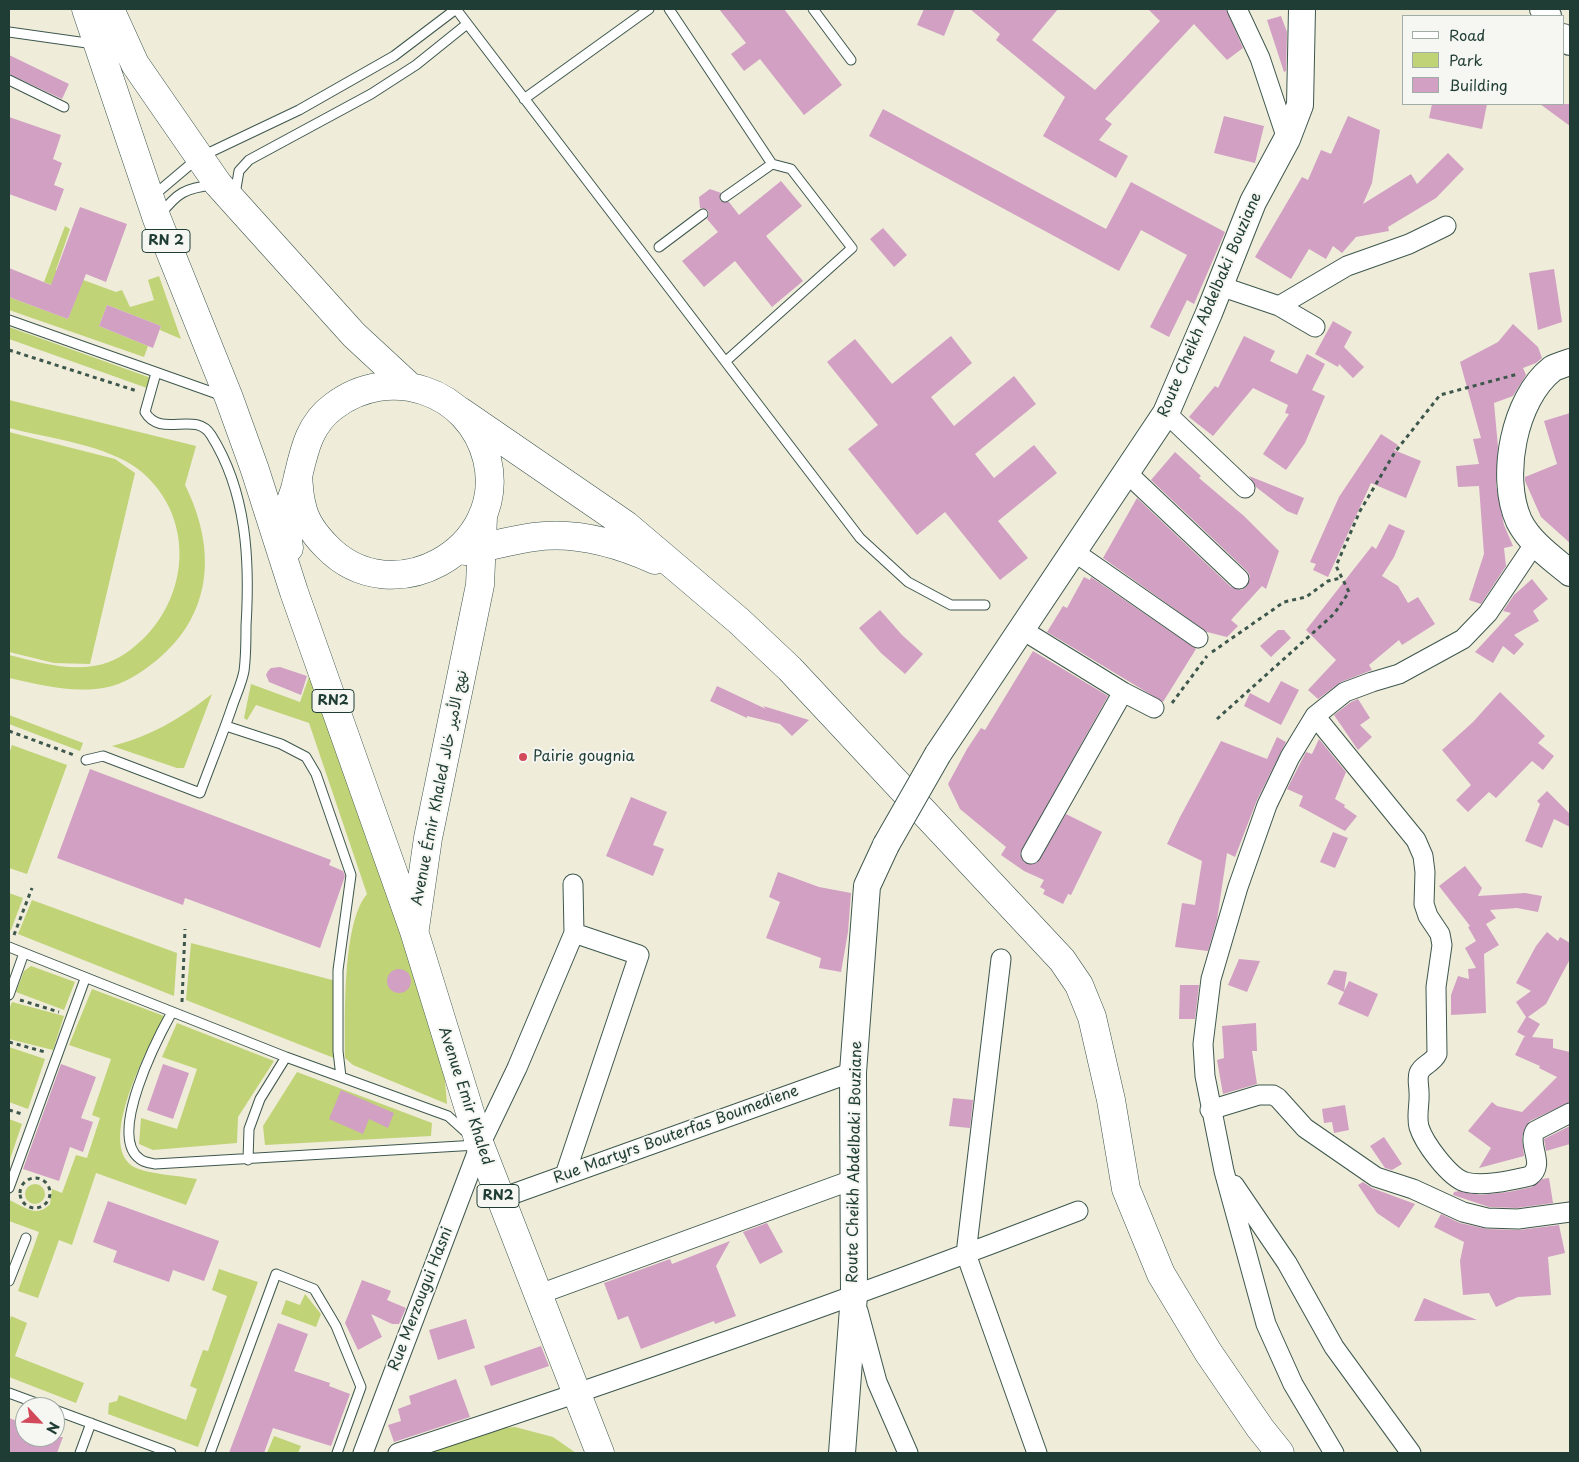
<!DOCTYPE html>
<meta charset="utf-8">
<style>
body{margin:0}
#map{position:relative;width:1579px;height:1462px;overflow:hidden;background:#efecda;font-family:"Playpen Sans",sans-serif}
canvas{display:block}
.frame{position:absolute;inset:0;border:10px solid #1f3d34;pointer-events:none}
.legend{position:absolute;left:1402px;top:15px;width:162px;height:90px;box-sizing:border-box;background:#f6f6f2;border:1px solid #a0aca6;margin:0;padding:6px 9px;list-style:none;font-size:15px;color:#1f3d34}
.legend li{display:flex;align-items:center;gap:10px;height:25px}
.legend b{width:25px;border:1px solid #a0aca6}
.north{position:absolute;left:15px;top:1397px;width:50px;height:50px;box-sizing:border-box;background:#f6f6f2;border:1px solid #a0aca6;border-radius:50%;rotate:115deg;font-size:14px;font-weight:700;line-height:20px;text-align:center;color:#1f3d34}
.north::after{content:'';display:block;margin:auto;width:18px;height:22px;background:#d1495b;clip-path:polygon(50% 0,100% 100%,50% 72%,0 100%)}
</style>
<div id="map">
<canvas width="1579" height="1462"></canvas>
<div class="frame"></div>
<ul class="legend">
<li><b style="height:6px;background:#fff"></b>Road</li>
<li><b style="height:14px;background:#c0d376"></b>Park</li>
<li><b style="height:14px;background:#d1a0c3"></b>Building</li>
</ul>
<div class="north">N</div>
</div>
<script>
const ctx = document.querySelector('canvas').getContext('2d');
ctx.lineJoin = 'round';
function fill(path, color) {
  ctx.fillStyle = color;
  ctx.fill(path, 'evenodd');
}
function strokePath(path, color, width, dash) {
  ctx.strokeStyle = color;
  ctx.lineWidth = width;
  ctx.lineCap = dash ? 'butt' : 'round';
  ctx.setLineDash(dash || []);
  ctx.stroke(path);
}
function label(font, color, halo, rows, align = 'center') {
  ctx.font = font + ' "Playpen Sans","Playpen Sans Arabic",sans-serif';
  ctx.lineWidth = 4;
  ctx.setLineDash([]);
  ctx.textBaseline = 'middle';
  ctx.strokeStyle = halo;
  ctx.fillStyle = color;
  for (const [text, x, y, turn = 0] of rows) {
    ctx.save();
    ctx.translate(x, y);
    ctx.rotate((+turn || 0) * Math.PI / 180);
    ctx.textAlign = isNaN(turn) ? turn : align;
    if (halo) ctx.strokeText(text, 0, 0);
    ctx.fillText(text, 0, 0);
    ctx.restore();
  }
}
const green = new Path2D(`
 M65 226 70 229 56 270 116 292 122 290 130 307 154 300 148 280 159 276 181 339 160 330 161 326 107 305 99 326 148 346 144 357 9 310V297L68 319 77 295 44 282Z
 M9 327 151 378 147 388 9 339Z
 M9 400 196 446 185 485C216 547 214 613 157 660 141 673 123 685 103 688 71 693 40 685 9 678V655C41 663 77 674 109 662 123 657 136 646 146 636 192 588 192 511 138 469 107 445 47 438 9 428Z
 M9 432 115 459 135 473 90 664 54 663 9 652Z
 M310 674 442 1047 447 1104 353 1065 345 1058C345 1018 342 923 367 894L309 723 256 705 247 720 244 718 251 684 300 702Z
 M212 694 184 768H177L112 746C151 736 180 719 212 694Z
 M9 715 83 743 80 751 9 724Z
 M12 745 67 765 27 874 9 868V754Z
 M9 893 23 898 11 930H9Z
 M32 900 177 953 174 996 18 934Z
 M191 943 336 981 334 1058 186 1000Z
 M31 966 75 982 64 1010 16 992 24 971Z
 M92 989 164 1016C150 1044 93 1148 136 1168 149 1174 181 1176 197 1179L186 1205 96 1173 72 1245 59 1240 38 1298 18 1291 39 1232 9 1221V1200C24 1206 36 1219 50 1204L52 1189 62 1193 76 1155 87 1158 100 1118 92 1115 111 1059 69 1045Z
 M12 1002 64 1016 53 1050 9 1039V1010Z
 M177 1023 274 1061 238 1117 237 1143 153 1150 139 1144 141 1118 177 1129 197 1069 162 1057Z
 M9 1047 45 1059 28 1109 9 1102Z
 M297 1072 432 1123 431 1136 265 1145 263 1126Z
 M9 1119 22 1124 9 1162Z
 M25 1194a10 10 0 1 1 20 0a10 10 0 1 1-20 0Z
 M219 1269 258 1282 198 1447 108 1414 109 1403 117 1401 119 1395 186 1420 197 1389 190 1386 203 1350 208 1351 227 1296 212 1290Z
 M305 1294 321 1314 316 1327 281 1314 286 1300 300 1305Z
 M11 1316 27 1323 15 1356 84 1383 76 1403 9 1377V1322Z
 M515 1427 553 1437 576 1453H432C453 1431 486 1429 515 1427Z
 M274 1436 301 1446 298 1453H267Z`);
const building = new Path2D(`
 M719 9H784L842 85 804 115 760 59 744 71 731 54 746 43Z
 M924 9H955L944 36 917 25Z
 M970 9H1058L1032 40 1095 90 1160 21 1148 9H1226L1243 48 1227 60 1194 24 1105 119 1112 124 1099 140 1128 156 1116 178 1043 136 1065 97 996 40 1000 34Z
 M1281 16 1287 32 1286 71 1284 72 1267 20Z
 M9 55 69 84 62 99 9 74Z
 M1432 104H1487L1482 129 1429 118Z
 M1540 104H1570V126Z
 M883 109 1106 229 1131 182 1225 232 1194 304 1187 300 1169 337 1150 327 1187 255 1141 230 1119 271 869 136Z
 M1224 116 1264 126 1255 163 1214 153Z
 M1348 116 1380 130 1372 183 1363 204 1411 174 1417 184 1448 153 1464 169 1436 198 1388 227 1389 231 1356 237 1342 253 1333 246 1326 259 1309 249 1291 279 1255 257 1302 177 1308 180 1321 150 1331 154Z
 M9 117 61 135 53 159 62 163 54 185 64 189 56 211 9 194Z
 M781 181 802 206 766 236 803 281 772 307 735 261 704 287 682 261 718 232 707 219 709 214 708 210 700 208 699 197 710 189 721 193 720 201 729 202 739 215Z
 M80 207 127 224 106 282 86 274 68 319 9 297V268L51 285Z
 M883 228 907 255 894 267 870 239Z
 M1554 269 1562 322 1538 330 1529 273Z
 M107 305 161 326 153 348 99 326Z
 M1333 321 1352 332 1344 347 1364 367 1353 378 1339 364 1338 367 1315 354Z
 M1513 324 1538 347 1542 358 1536 363 1523 368 1526 375 1513 396 1494 403 1498 447 1496 485 1504 525 1513 546 1504 548 1506 566 1481 604 1469 600 1484 554 1479 486 1458 487 1456 466 1479 464 1473 439 1481 438 1460 362 1498 342Z
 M951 336 972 363 931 397 954 426 1014 376 1036 404 975 454 994 478 1034 445 1057 473 998 521 1028 558 1000 580 945 512 917 535 848 449 878 425 827 362 855 339 892 384Z
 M1244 336 1275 351 1270 361 1297 374 1307 354 1325 364 1312 390 1325 396 1305 443 1286 470 1263 454 1289 414 1285 413 1288 405 1253 388 1213 436 1189 417 1215 386 1218 388Z
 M1570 413V543L1541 517 1525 481V477L1557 464 1544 421Z
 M1381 434 1398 445 1394 450 1421 461 1406 498 1371 483 1328 577 1313 570 1316 564 1310 562 1339 497Z
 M1175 452 1201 476 1199 478 1244 516 1279 551 1266 589 1262 586 1231 620 1238 626 1227 637 1207 632 1103 558 1137 498 1231 587 1242 590 1247 586 1250 576 1247 571 1151 480Z
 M1249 476 1304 498 1297 515 1287 511 1256 487Z
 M1389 524 1405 531 1394 557 1382 576 1398 586 1408 603 1418 597 1435 624 1402 645 1399 640 1369 665 1372 670 1341 682 1318 699 1308 690 1336 660 1306 630 1372 546 1376 549Z
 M1084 577 1090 580 1091 577 1196 649 1163 702 1047 632 1063 606 1067 608Z
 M1532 579 1548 599 1533 611 1539 621 1514 635 1524 644 1514 655 1503 646 1493 663 1475 652 1511 613 1503 611 1514 595Z
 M880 610 902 635 923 654 905 674 881 653 859 628Z
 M1278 630H1284L1291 638 1271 657 1260 646Z
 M1033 651 1108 696 1020 854 1025 863H1037L1066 814 1102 832 1071 895 1068 894 1063 904 1043 894 1045 890 1040 887 1044 880 1024 871 1001 855 1006 847 960 809 948 784 967 749 981 728 985 730Z
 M280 667 307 676 301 695 269 682 266 675 268 671 271 668Z
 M1281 681 1299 690 1281 725 1244 706 1250 693 1269 703Z
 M717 686 766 709 763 706 809 720 792 736 780 724 747 716V718L710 701Z
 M1500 692 1545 736 1538 743 1554 756 1543 770 1532 761 1496 798 1489 792 1468 812 1456 800 1471 785 1442 750 1473 722Z
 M1358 699 1370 718 1360 725 1372 737 1358 750 1334 715 1351 702Z
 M1277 737 1286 742 1257 800 1235 857 1227 853 1217 920 1208 951 1175 947 1182 903 1195 905 1202 861 1167 844 1180 817 1221 741 1267 759Z
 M1319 739 1346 772 1335 799 1345 805 1344 807 1357 816 1345 831 1299 806 1303 796 1287 789 1306 752 1312 754Z
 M90 769 331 860 329 865 343 871 345 876 320 948 185 898 183 905 57 858Z
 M1547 791 1570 814V827L1554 819 1542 848 1525 841 1540 804 1537 801Z
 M631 797 667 812 653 845 664 849 653 876 606 856Z
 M1333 832 1348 838 1335 868 1320 862Z
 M1465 866 1482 888 1478 896 1525 893 1542 896 1538 912 1517 908 1490 910 1496 918 1486 924 1499 945 1484 954 1486 1013 1451 1015V995L1458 976 1469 979 1468 969 1476 968 1465 948 1476 941 1468 927 1470 926 1439 886Z
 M778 872 819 887 851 893 848 932 841 972 819 968 821 958 766 938 780 902 769 897Z
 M1547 932 1558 941 1560 937 1570 943V959L1546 1004 1528 1017 1540 1024 1532 1037 1553 1039V1048L1570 1052V1102L1530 1121 1525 1127 1522 1137 1524 1156 1479 1168 1491 1148 1468 1131 1492 1102 1497 1106 1522 1112 1557 1077 1539 1068 1540 1066 1515 1055 1524 1037H1526L1517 1032 1526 1017 1516 1002 1531 991 1516 983 1536 946Z
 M1239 959 1260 961 1247 992 1228 985Z
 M387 981a12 12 0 1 1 24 0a12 12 0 1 1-24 0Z
 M1334 970 1347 972 1344 991 1349 981 1378 994 1368 1017 1338 1004 1344 992 1327 984Z
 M1180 985H1199L1195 1019H1179Z
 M1256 1023 1257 1051H1252L1257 1084 1223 1094 1217 1060 1224 1058 1222 1026Z
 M61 1064 96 1077 81 1118 93 1122 83 1152 70 1147 59 1181 23 1169Z
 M163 1064 189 1073 173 1119 147 1110Z
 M341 1090 394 1113 388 1128 369 1119 363 1134 329 1119Z
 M953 1098 973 1100 970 1128 949 1126Z
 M1345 1105 1349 1130 1334 1133 1332 1122 1324 1123 1322 1109Z
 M1570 1126V1144L1546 1151 1544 1139Z
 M1384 1137 1402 1164 1392 1170 1385 1168 1370 1146Z
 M1549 1178 1553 1203 1517 1208 1489 1207 1453 1195 1454 1192 1459 1191 1480 1195 1508 1192 1532 1187 1542 1179Z
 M1363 1182 1372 1188 1415 1204 1399 1228 1377 1213 1358 1185Z
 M108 1201 219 1241 204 1281 173 1270 169 1282 113 1262 117 1251 93 1242Z
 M1441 1214 1460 1223 1487 1229 1519 1230 1559 1225 1565 1253 1548 1257 1551 1295 1518 1297 1496 1307 1489 1293 1463 1295 1460 1261 1464 1242 1434 1227Z
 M767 1223 783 1252 760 1264 743 1232Z
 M730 1241 716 1266 736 1316 715 1324 714 1321 641 1349 628 1316 618 1320 604 1283 670 1259 672 1264Z
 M362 1280 391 1291 387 1300 406 1308 399 1324H392L371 1314 382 1337 358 1350 345 1323Z
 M1424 1298 1477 1320 1414 1321Z
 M466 1319 475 1348 438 1360 429 1330Z
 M278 1323 308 1334 294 1371 330 1383 329 1386 350 1394 331 1446 273 1428 264 1453H229Z
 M541 1346 549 1366 491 1386 484 1366Z
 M456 1379 470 1417 394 1442 388 1425 401 1421 398 1409 411 1404 409 1396Z
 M9 1418 25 1424V1437H63L57 1453H9Z`);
const path = new Path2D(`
 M9 350 137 391
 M1212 652 1284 602 1306 597 1328 581 1341 578
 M1172 703 1207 656
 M1217 719 1334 614 1349 592 1336 566 1360 511 1395 452 1440 395 1518 374
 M9 731 74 755
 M14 935 32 888
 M20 1000 59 1012
 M182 1002 185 929
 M9 1042 45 1052
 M9 1110 22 1114
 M20 1193a15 15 0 1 1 30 0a15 15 0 1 1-30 0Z`);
const lane = new Path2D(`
 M456 9 860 538 908 582 951 605H985
 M669 9 772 164 791 169 852 248 726 361
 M813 9 851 60
 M9 32 94 44
 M9 80 64 107
 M524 99 649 9
 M235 194 239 171 249 160 371 94 416 65 467 24
 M153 196 198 158 299 110 394 56 456 9
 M725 197 772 164
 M160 215C177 193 185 188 213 185
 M659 247 703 214
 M9 320 223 396
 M226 726 281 744 306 757 316 774 351 875 338 970V1051L341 1077
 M86 760 103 756 200 793C211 763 223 734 233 704 237 693 242 682 244 671 246 656 246 641 246 626 250 561 247 492 211 435 195 410 161 439 145 412L156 373
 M9 947 286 1057 448 1116 468 1134
 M9 995 24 953
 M172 1012C157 1039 107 1136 140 1159 143 1162 150 1163 155 1164L477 1145
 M248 1160 249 1129 260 1099 286 1057
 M9 1188 85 979
 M9 1281 26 1238
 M9 1393 47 1407
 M55 1410 171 1453
 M80 1453 91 1423
 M210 1453 276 1274 314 1289 336 1326 361 1387 337 1453`);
const street = new Path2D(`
 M1237 9 1260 58 1287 139
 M1220 286 1279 306 1315 327
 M1279 306 1347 266 1409 244 1446 226
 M1166 413 1245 488
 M1127 473 1239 579
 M1073 551 1198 638
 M1021 629 1123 692 1154 708
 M1315 716 1416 840 1423 856 1425 872 1424 904 1428 916 1440 934 1442 945 1436 987 1437 1054C1433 1063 1422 1065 1419 1073 1417 1079 1419 1086 1419 1092 1420 1104 1416 1115 1419 1127 1424 1143 1449 1177 1465 1182 1483 1187 1512 1180 1530 1176 1546 1164 1527 1146 1535 1131L1570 1113
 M1031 854 1123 692
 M1001 959 966 1254 1037 1453
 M1210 1110 1259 1095H1273L1278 1098 1305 1128 1376 1177 1413 1189 1463 1212 1487 1218 1518 1219 1570 1212
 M565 1175 639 955 574 933
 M1234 1185 1287 1263 1334 1347 1411 1453
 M499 1199 853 1072
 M537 1295 852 1180
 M858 1311 877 1382 908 1453
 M363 1453 480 1145 517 1068 574 933 573 884
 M398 1453C627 1378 853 1298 1078 1211
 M1334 1453 1293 1384 1266 1324 1224 1171 1205 1076 1203 1044 1211 979 1238 887 1267 805 1290 757 1315 716 1345 692 1372 682 1399 674 1463 639 1488 613 1535 543`);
const secondary = new Path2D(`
 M1543 9 1548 16
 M1563 37 1570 42
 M1570 362C1565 364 1557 366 1552 369 1514 399 1499 477 1519 521 1530 543 1552 558 1570 573
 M938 754 1166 413 1209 313 1253 202 1287 139 1300 105 1302 9
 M842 1453 854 1295 853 1072 867 886 886 845`);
const primary = new Path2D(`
 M86 9 157 219 229 398 255 470 294 592 414 931 480 1145 600 1453
 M110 9 135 64 218 184 354 335 408 385
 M460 411 626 525 739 621 790 669 1062 960 1079 985 1092 1017 1111 1100 1126 1189 1161 1274 1208 1352 1260 1428 1280 1453
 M289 548C288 539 286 530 286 522 286 511 292 499 295 489 303 458 306 426 334 406 389 364 470 390 487 459 509 550 392 614 327 547 316 536 305 522 302 506 299 496 299 486 298 476
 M465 551C488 547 511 540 534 537 576 531 617 543 655 560
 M415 928 428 838 480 585 483 517`);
const secondaryBridge = new Path2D(`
 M886 845 938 754`);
const markers = [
 [523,757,5,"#d1495b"]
];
const shields = [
 [166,241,48],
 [333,701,42],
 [498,1196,42]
];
const shieldNames = [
 ["RN 2",166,241],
 ["RN2",333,701],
 ["RN2",498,1196]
];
const streetNames = [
 ["Route Cheikh Abdelbaki Bouziane",1210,305,-67],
 ["Avenue Émir Khaled نهج الأمير خالد",440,788,-79],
 ["Avenue Emir Khaled",465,1096,72],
 ["Rue Martyrs Bouterfas Boumediene",676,1135,-20],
 ["Route Cheikh Abdelbaki Bouziane",855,1162,-89],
 ["Rue Merzougui Hasni",421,1299,-69]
];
const poiNames = [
 ["Pairie gougnia",533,757]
];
fill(green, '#c0d376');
fill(building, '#d1a0c3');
strokePath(lane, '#3e574d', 11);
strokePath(street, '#3e574d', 21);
strokePath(secondary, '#3e574d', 28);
strokePath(primary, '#3e574d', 29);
strokePath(path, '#3e574d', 3, [4, 4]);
strokePath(lane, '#fff', 9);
strokePath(street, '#fff', 19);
strokePath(secondary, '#fff', 26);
strokePath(primary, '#fff', 28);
strokePath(secondaryBridge, '#3e574d', 28, []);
strokePath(secondaryBridge, '#fff', 26);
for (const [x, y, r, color] of markers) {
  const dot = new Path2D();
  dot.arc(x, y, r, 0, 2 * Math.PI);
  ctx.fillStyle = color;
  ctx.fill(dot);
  strokePath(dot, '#f6f6f2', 2);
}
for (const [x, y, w] of shields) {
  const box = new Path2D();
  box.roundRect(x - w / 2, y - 11.5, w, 23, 4);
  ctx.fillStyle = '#f6f6f2';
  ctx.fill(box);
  strokePath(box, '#1f3d34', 1);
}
label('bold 14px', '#1f3d34', null, shieldNames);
label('15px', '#1f3d34', '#f6f6f2', streetNames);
label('15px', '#1f3d34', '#f6f6f2', poiNames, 'left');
</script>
